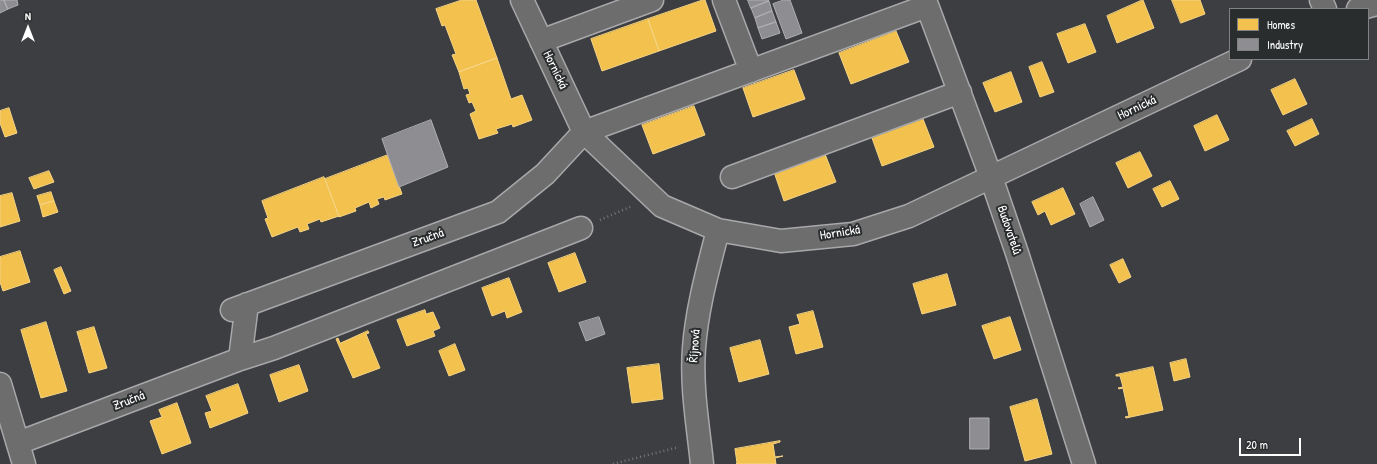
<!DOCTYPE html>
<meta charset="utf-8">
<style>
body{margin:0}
#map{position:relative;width:1377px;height:464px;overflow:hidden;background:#3d3e42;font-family:"Patrick Hand",sans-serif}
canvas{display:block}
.legend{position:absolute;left:1229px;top:8px;width:140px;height:52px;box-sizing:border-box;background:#2a2d2e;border:1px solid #7f8182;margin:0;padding:5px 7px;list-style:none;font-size:12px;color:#fff}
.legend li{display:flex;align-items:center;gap:8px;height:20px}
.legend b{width:20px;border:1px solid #7f8182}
.north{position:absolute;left:8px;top:8px;width:40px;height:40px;-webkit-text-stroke:3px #2a2d2e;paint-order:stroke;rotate:0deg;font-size:11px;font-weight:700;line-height:16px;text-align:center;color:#fff}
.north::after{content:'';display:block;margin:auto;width:14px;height:18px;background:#fff;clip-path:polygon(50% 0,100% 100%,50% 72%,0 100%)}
.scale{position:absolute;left:1239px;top:438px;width:62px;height:18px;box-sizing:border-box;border:2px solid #fff;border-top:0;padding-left:5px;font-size:12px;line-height:14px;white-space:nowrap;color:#fff;-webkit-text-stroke:3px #2a2d2e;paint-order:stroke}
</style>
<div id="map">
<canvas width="1377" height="464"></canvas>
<ul class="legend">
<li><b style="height:11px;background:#f2c14e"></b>Homes</li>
<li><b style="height:11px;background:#8d8d92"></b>Industry</li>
</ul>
<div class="north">N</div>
<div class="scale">20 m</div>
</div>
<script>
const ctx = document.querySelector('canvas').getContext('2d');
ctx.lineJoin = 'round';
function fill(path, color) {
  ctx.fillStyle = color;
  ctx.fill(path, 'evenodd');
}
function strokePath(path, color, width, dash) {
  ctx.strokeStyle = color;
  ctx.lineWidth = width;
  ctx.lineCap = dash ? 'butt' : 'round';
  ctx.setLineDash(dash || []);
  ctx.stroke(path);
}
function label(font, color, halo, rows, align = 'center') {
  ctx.font = font + ' "Patrick Hand",sans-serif';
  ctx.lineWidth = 4;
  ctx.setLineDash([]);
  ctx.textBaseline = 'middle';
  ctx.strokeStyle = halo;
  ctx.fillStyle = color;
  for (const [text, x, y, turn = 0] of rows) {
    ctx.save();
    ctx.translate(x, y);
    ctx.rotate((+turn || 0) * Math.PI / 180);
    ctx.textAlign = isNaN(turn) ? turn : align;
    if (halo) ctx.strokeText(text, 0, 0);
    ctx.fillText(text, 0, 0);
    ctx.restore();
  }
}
const homes = new Path2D(`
 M462 0H476L497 58 459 72 452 55 456 54 445 25 442 26 436 9Z
 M703 0H705L716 31 659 51 648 19Z
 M1143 0 1154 28 1117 43 1107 16Z
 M1172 0H1200L1205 14 1181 23Z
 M648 19 659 51 602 71 591 39Z
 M1085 24 1096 52 1068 63 1057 34Z
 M896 31 909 62 851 84 839 53Z
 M497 58 511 99 522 95 532 120 513 127 512 124 496 129 498 133 479 139 470 114 476 111 472 102 469 103 466 95 470 94 468 88 464 89 459 72Z
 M1042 62 1054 92 1040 97 1029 67Z
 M794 70 805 99 753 117 743 88Z
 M1011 72 1022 102 995 112 983 83Z
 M1295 79 1307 104 1283 115 1271 90Z
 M694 106 705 135 653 154 642 125Z
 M9 108 17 133 5 137 0 123V111Z
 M1217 115 1229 140 1205 151 1194 126Z
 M923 119 934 147 882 166 872 138Z
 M1312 119 1319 134 1295 146 1287 131Z
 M1140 152 1152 176 1128 188 1116 163Z
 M825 154 836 182 784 201 774 172Z
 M388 155 402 194 385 200 384 197 377 199 379 204 371 208 369 202 355 208 356 211 339 217 325 179Z
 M49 171 54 182 34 189 29 178Z
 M324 177 339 216 321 222 320 219 307 224 309 229 300 232 298 227 272 237 265 219 268 218 262 201Z
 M1170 181 1179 199 1162 207 1153 189Z
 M1063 188 1075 214 1051 225 1045 211 1038 215 1032 202Z
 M51 192 54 201 40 205 37 196Z
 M12 193 20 221 0 227V196Z
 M54 201 58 212 43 217 40 205Z
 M20 251 30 282 3 291 0 282V257Z
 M575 253 586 282 559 292 548 263Z
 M1123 259 1131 277 1119 283 1110 265Z
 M61 267 71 291 64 294 54 270Z
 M947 274 956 305 922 314 913 284Z
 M509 278 522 312 507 318 505 311 492 316 482 288Z
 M425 310 426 314 433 312 440 328 433 331 435 336 407 346 397 320Z
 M813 311 823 347 796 354 789 327 800 324 797 315Z
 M1010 317 1021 350 994 359 982 326Z
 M46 322 67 391 41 398 21 330Z
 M94 327 107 368 89 373 77 332Z
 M368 331 369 333 366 334 380 368 353 378 336 339 338 338 340 343Z
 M760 340 769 374 739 382 730 348Z
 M455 344 465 370 449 376 439 351Z
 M1186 359 1190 377 1174 381 1170 363Z
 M659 364 663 399 632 403 627 368Z
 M299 365 308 391 279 402 270 375Z
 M1153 367 1163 410 1126 418 1125 417 1129 416 1123 388 1119 389 1118 388 1123 387 1120 376H1116V375Z
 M238 384 248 413 210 428 205 413 212 411 206 396Z
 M1037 399 1052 454 1025 461 1010 407Z
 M177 403 191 443 162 454 150 421 162 417 159 410Z
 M780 441V442L773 444 775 457 783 456 775 458 776 464H736L737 463 735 449Z`);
const industry = new Path2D(`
 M0 0H4L8 9 0 13Z
 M4 0H17L18 5 8 9Z
 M748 0H768L769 1 751 8Z
 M784 0H790L802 33 786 39 773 4Z
 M769 1 772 11 755 18 751 8Z
 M772 11 776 22 758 28 755 18Z
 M776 22 780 33 762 39 758 28Z
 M431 120 448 167 399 187 382 139Z
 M1093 197 1104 220 1090 227 1080 204Z
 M599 317 605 334 586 341 579 323Z
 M970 418H989V449H970Z`);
const path = new Path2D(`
 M600 220 632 206
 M613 464 679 447`);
const street = new Path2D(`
 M522 0 584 132 662 206 718 230 781 241 853 234 909 216 1240 59
 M724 0 751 71
 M925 0 991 177 1017 253 1084 464
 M1321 0 1325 9
 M1358 9 1377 4
 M541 41 652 0
 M732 177 960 92
 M232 310 498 212 545 174 584 132 927 6
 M240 359 247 304
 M18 443 240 359 274 348 581 228
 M702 464C698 425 691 387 694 348 697 308 708 269 718 230`);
const secondary = new Path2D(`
 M0 384 24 464`);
const streetNames = [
 ["Hornická",555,70,64],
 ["Hornická",1137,108,-25],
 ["Budovatelů",1009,230,71],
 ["Hornická",840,233,-9],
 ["Zručná",428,238,-20],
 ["Říjnová",695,346,-86],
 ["Zručná",129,401,-21]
];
fill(homes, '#f2c14e');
strokePath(homes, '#f6d483', 1);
fill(industry, '#8d8d92');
strokePath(industry, '#afafb3', 1);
strokePath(street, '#a8a8aa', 25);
strokePath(secondary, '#a8a8aa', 25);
strokePath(path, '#767778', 2.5, [1, 3]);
strokePath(street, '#6d6d6e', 22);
strokePath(secondary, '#6d6d6e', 22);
label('13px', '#fff', '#2a2d2e', streetNames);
</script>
